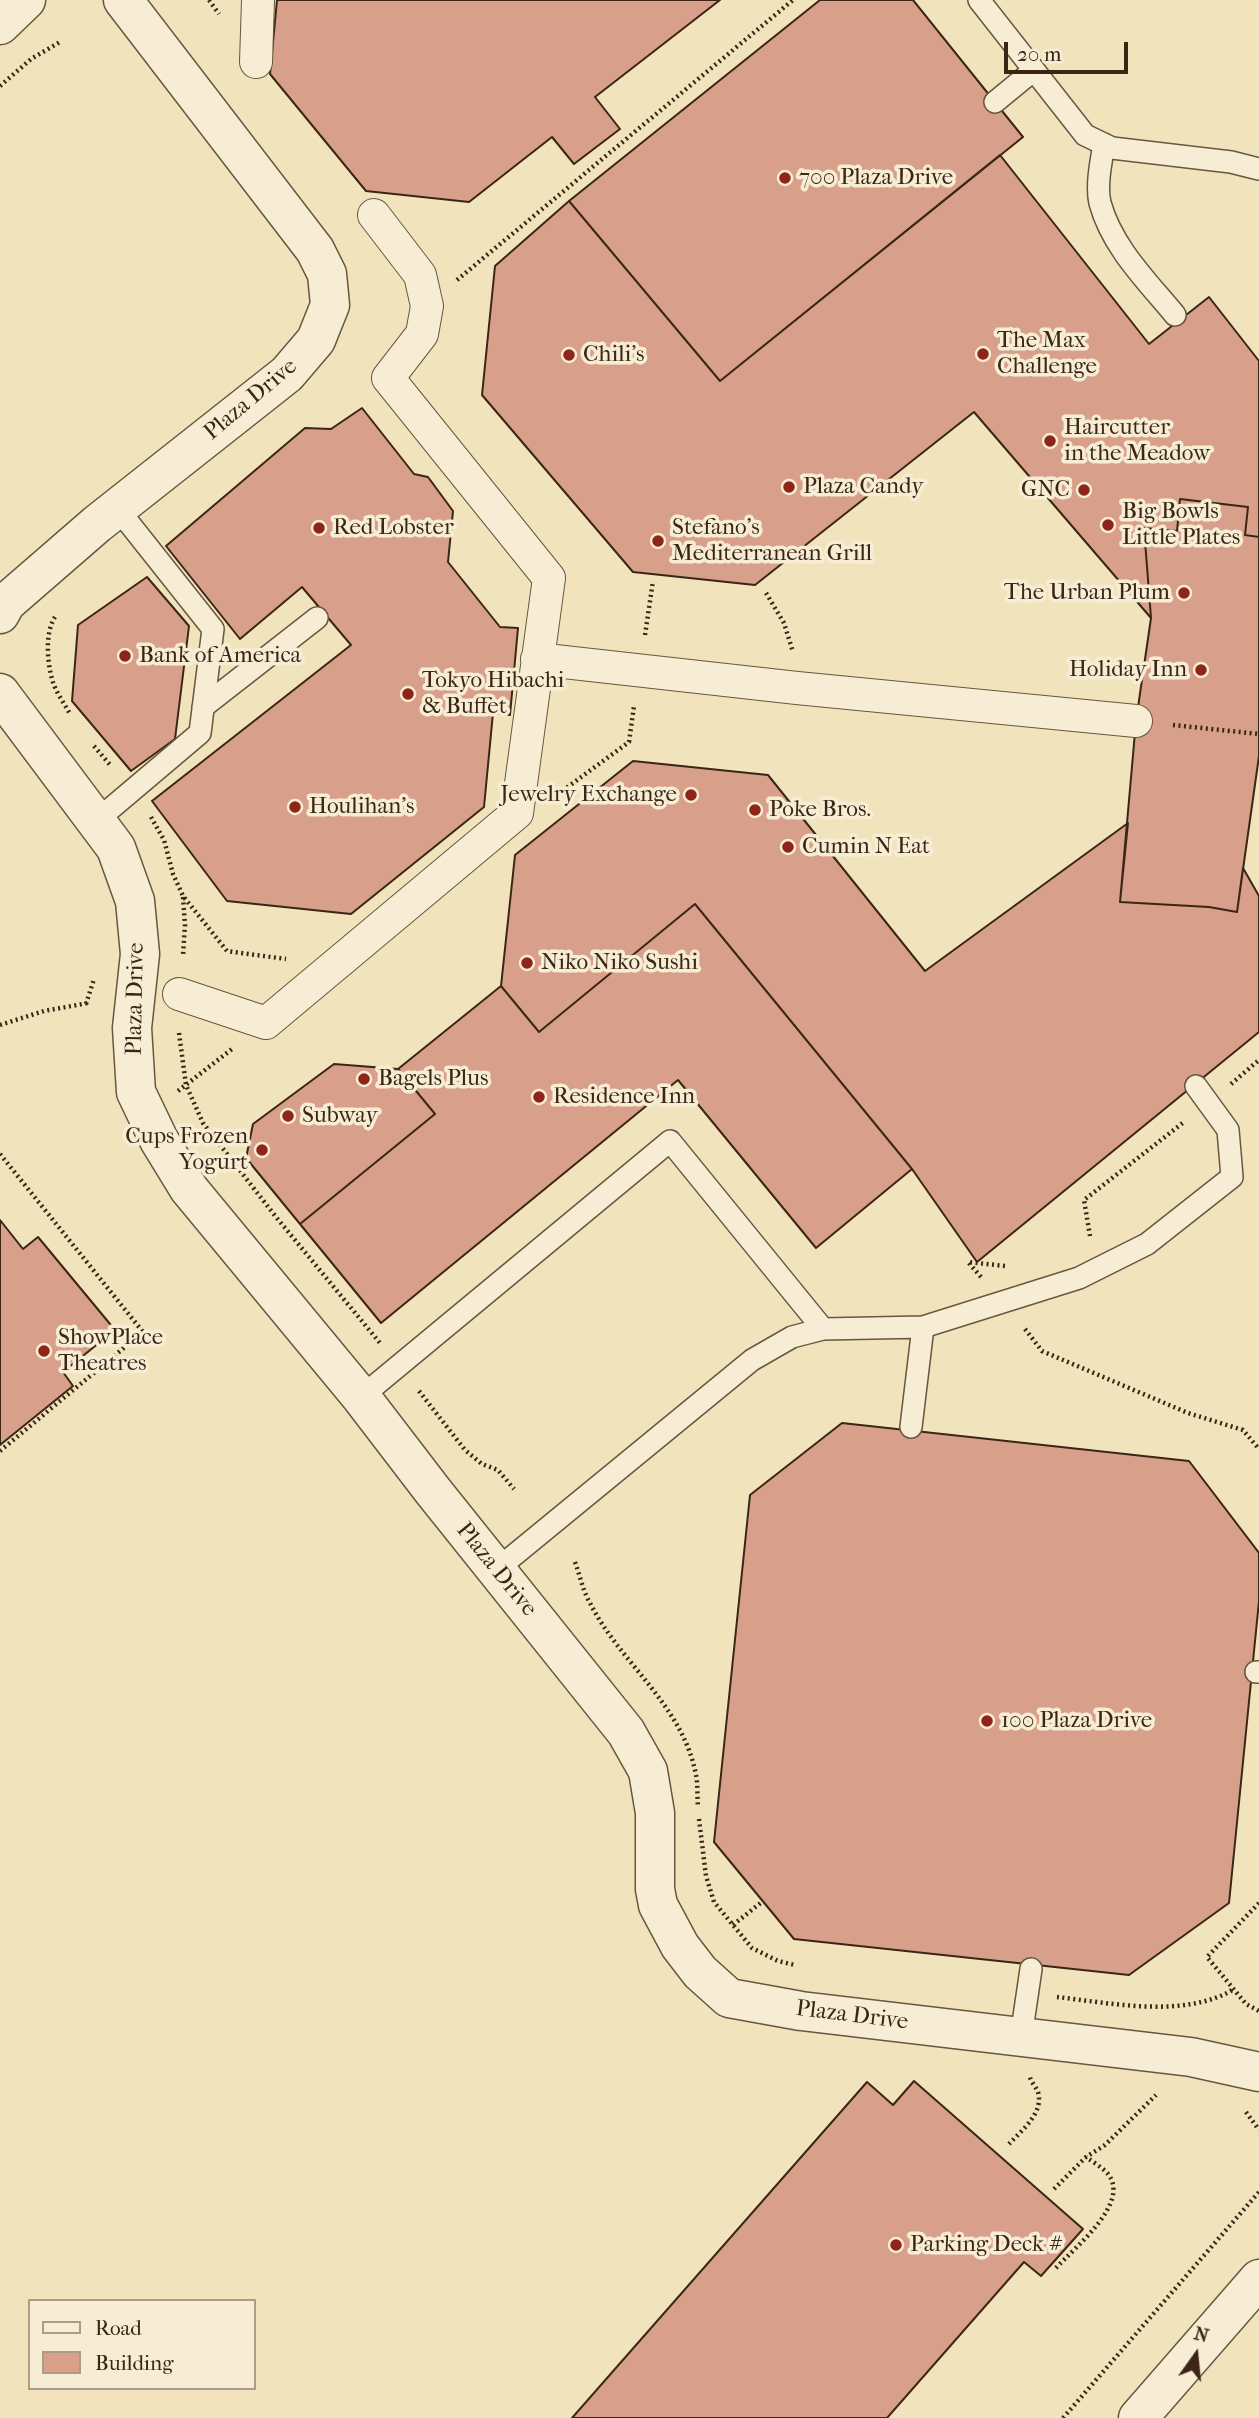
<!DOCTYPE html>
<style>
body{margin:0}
#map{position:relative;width:1259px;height:2418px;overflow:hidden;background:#f1e4bd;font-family:"IM FELL French Canon",serif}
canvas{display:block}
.legend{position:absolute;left:28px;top:2299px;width:228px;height:91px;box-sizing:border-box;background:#f6edd4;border:2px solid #ab9d88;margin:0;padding:9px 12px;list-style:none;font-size:21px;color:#3b2615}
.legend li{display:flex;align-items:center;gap:14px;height:35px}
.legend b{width:35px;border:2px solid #ab9d88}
.north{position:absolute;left:1161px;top:2320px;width:70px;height:70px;-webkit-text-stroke:5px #f6edd4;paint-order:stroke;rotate:15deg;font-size:19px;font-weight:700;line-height:28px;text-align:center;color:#3b2615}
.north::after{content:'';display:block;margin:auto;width:24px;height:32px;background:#3b2615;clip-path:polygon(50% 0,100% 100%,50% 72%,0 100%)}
.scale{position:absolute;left:1004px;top:42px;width:124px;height:32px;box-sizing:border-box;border:4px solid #3b2615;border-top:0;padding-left:9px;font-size:21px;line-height:24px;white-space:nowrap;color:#3b2615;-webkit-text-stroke:5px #f6edd4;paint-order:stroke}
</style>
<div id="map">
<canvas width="1259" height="2418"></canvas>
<ul class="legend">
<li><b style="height:9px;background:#f6edd4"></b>Road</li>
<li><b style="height:19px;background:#d89f8a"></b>Building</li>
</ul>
<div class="north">N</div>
<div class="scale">20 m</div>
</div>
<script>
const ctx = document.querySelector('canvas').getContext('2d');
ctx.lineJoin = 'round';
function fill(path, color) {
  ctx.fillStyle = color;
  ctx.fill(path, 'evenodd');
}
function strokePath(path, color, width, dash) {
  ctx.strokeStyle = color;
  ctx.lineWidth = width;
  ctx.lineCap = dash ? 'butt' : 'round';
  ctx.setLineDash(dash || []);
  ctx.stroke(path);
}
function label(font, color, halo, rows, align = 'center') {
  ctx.font = font + ' "IM FELL French Canon",serif';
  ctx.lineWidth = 7;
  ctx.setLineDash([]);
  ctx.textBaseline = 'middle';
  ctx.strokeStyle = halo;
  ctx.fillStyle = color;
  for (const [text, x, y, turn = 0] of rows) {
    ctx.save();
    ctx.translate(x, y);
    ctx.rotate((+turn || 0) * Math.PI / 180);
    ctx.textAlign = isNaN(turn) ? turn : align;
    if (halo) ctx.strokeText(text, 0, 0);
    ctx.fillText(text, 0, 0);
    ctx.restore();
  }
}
const building = new Path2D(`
 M277 0H720L595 97 620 129 574 164 552 137 469 202 366 191 270 74Z
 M820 0H913L1023 137 720 381 569 201Z
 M1000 155 1149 344 1209 297 1259 361V537L1245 535 1248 507 1180 499 1177 531 1144 528 1151 618 974 412 755 585 633 572 482 395 495 266 569 201 720 381Z
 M362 408 414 474 428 477 453 511 448 562 500 627 518 628 510 715 493 713 484 807 351 914 227 901 152 801 351 645 302 587 240 639 166 546 305 428 331 429Z
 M1180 499 1248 507 1245 535 1259 537V756L1237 912 1209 907 1120 902 1136 721 1151 618 1144 528 1177 531Z
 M147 577 189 626 175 739 131 771 72 701 78 625Z
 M633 761 768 775 925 971 1128 823 1120 902 1209 907 1237 912 1243 868 1259 896V1032L977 1262 912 1169 695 904 539 1032 501 986 515 855Z
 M695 904 912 1169 816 1248 678 1080 381 1323 300 1224 435 1114 398 1069 501 986 539 1032Z
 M334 1064 398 1069 435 1114 300 1224 246 1158 253 1124Z
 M0 1220 23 1249 38 1237 115 1330 63 1372 73 1386 0 1445Z
 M842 1423 1189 1461 1259 1553V1601L1229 1903 1129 1975 794 1939 714 1842 750 1495Z
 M914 2081 1083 2229 1041 2276 1024 2262 887 2418H572L867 2082 893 2105Z`);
const path = new Path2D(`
 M209 0 219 14
 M0 86 31 59 60 42
 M457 280 793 0
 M766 593 784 623 793 652
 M55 617C45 632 47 661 52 679 55 691 64 703 70 714
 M645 635 653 581
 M1173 725 1259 734
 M94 746 111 766
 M558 794 629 742 634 706
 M151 817 164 840 173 874 183 896 227 951 286 959
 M183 897 185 925 183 955
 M86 1004 94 979
 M0 1025 44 1011 88 1003
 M179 1033 186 1085 203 1123 276 1217 380 1343
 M1231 1084 1259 1060
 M178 1091 232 1049
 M0 1154 143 1332 0 1451
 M1090 1236 1084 1200 1184 1122
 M981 1277 968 1262 1005 1266
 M1025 1329 1042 1351 1188 1413 1243 1430 1259 1449
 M419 1391 465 1450 482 1464 498 1470 514 1489
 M575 1562C580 1576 583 1591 590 1603 620 1663 683 1705 696 1775 698 1785 697 1796 698 1807
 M699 1819 706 1876 714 1902 752 1948 778 1961 795 1965
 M1259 1903 1207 1957 1246 2004 1259 2011
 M733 1925 763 1901
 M1057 1997C1111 2003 1185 2019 1234 1989
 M1246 2112 1259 2130
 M1009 2144C1022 2130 1044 2113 1038 2092 1036 2087 1031 2082 1030 2077
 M1054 2189 1086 2157 1105 2145 1156 2095
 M1056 2268C1075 2247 1131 2203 1108 2174 1103 2168 1093 2162 1086 2157
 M1063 2418 1259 2192`);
const service = new Path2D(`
 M979 0 1085 135 1112 148 1231 162 1259 169
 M995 102 1034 70
 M1104 144C1101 162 1096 186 1100 203 1112 247 1147 281 1175 315
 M203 707 317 618
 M96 821 200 733 213 629 117 508
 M361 1397 670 1141 823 1329
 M911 1427 923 1327
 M496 1570 752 1360 792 1337 823 1329 923 1327 1079 1278 1147 1244 1232 1177 1228 1130 1196 1086
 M1256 1672H1259
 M1021 2037 1031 1969`);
const pedestrian = new Path2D(`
 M256 62 258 0
 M537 659 797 688 1136 721
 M179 994 266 1023 517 813 549 578 388 378 422 334 427 306 420 275 374 215`);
const minor = new Path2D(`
 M0 614 6 603 97 524 287 374 316 340 330 305 327 274 315 250 123 0
 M0 693 116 848 135 901 140 954 132 1028 136 1092 159 1140 189 1189 361 1397 433 1491 626 1732 648 1771 655 1813V1889L658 1905 680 1946 700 1972 729 1998 801 2011 1191 2057 1259 2072`);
const tertiary = new Path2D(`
 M0 25 26 0
 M1138 2418 1259 2279`);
const markers = [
 [785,178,7,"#8f2418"],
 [983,354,7,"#8f2418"],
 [569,355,7,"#8f2418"],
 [1050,441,7,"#8f2418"],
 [789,487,7,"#8f2418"],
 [1084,490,7,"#8f2418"],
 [1108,525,7,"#8f2418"],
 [319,528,7,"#8f2418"],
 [658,541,7,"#8f2418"],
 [1184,593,7,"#8f2418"],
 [125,656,7,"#8f2418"],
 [1201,670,7,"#8f2418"],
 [408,694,7,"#8f2418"],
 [691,795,7,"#8f2418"],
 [295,807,7,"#8f2418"],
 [755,810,7,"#8f2418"],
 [788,847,7,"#8f2418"],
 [527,963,7,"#8f2418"],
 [364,1079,7,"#8f2418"],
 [539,1097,7,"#8f2418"],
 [288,1116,7,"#8f2418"],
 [262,1150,7,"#8f2418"],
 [44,1351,7,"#8f2418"],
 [987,1721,7,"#8f2418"],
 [896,2245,7,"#8f2418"]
];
const poiNames = [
 ["700 Plaza Drive",799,178],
 ["The Max",997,341],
 ["Challenge",997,367],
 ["Chili's",583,355],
 ["Haircutter",1064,428],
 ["in the Meadow",1064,454],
 ["Plaza Candy",803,487],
 ["GNC",1070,490,"right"],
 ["Big Bowls",1122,512],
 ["Little Plates",1122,538],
 ["Red Lobster",333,528],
 ["Stefano's",672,528],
 ["Mediterranean Grill",672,554],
 ["The Urban Plum",1170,593,"right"],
 ["Bank of America",139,656],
 ["Holiday Inn",1187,670,"right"],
 ["Tokyo Hibachi",422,681],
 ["& Buffet",422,707],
 ["Jewelry Exchange",677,795,"right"],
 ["Houlihan's",309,807],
 ["Poke Bros.",769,810],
 ["Cumin N Eat",802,847],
 ["Niko Niko Sushi",541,963],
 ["Bagels Plus",378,1079],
 ["Residence Inn",553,1097],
 ["Subway",302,1116],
 ["Cups Frozen",248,1137,"right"],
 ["Yogurt",248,1163,"right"],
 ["ShowPlace",58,1338],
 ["Theatres",58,1364],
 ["100 Plaza Drive",1001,1721],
 ["Parking Deck #",910,2245]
];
const streetNames = [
 ["Plaza Drive",251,400,-40],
 ["Plaza Drive",136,999,-89],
 ["Plaza Drive",496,1570,51],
 ["Plaza Drive",852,2016,7]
];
fill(building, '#d89f8a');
strokePath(building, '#3b2615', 2);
strokePath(service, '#68563f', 24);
strokePath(pedestrian, '#68563f', 34);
strokePath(minor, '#68563f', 41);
strokePath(tertiary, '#68563f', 41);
strokePath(path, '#3b2615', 4.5, [2, 3.5]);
strokePath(service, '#f6edd4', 21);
strokePath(pedestrian, '#f6edd4', 32);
strokePath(minor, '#f6edd4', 38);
strokePath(tertiary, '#f6edd4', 38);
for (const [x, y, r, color] of markers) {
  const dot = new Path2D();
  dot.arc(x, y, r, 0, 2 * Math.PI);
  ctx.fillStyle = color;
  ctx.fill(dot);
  strokePath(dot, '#f6edd4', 2.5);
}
label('23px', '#3b2615', '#f6edd4', poiNames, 'left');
label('23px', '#3b2615', '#f6edd4', streetNames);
</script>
